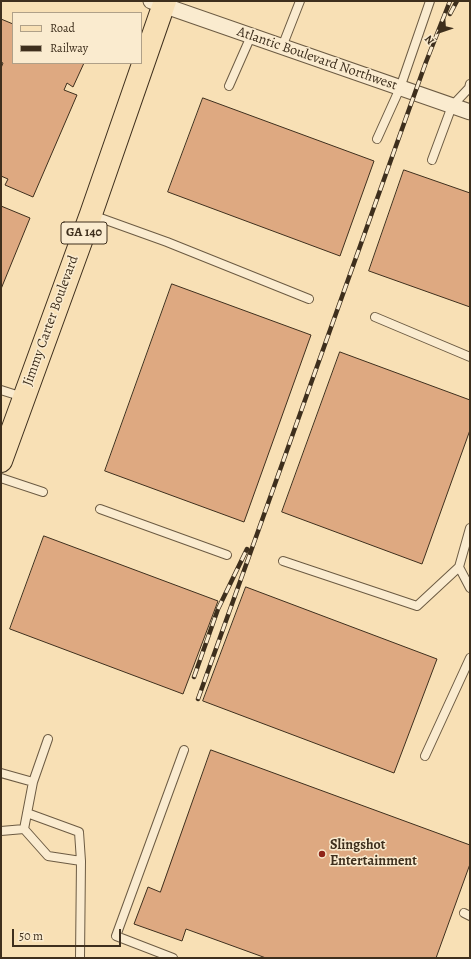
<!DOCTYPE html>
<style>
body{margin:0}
#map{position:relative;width:471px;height:959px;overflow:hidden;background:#f8e0b5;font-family:Alegreya,serif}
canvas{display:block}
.frame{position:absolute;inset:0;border:2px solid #3e2f1d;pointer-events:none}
.legend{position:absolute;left:12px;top:12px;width:130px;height:52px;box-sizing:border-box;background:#faebcf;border:1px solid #afa088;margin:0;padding:5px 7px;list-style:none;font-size:12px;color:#3e2f1d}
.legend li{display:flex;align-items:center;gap:8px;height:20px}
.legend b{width:20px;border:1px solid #afa088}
.north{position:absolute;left:419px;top:12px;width:40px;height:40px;-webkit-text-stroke:3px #faebcf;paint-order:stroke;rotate:230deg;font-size:11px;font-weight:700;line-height:16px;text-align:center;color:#3e2f1d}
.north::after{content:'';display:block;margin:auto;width:14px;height:18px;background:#3e2f1d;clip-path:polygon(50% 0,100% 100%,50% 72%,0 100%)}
.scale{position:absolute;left:12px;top:929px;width:109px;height:18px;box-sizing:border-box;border:2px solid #3e2f1d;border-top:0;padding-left:5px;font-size:12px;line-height:14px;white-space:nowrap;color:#3e2f1d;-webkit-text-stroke:3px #faebcf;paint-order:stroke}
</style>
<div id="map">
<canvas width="471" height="959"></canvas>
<div class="frame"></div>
<ul class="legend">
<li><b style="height:5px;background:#f8e0b5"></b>Road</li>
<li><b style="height:5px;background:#3e2f1d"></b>Railway</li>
</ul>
<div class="north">N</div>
<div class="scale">50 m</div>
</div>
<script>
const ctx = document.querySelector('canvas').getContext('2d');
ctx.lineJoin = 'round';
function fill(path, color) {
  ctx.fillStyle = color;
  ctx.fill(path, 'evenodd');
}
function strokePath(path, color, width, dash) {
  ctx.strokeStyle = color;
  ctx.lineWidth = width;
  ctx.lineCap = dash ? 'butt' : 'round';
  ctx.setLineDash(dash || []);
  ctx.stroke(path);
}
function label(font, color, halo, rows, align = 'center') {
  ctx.font = font + ' Alegreya,serif';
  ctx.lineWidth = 3;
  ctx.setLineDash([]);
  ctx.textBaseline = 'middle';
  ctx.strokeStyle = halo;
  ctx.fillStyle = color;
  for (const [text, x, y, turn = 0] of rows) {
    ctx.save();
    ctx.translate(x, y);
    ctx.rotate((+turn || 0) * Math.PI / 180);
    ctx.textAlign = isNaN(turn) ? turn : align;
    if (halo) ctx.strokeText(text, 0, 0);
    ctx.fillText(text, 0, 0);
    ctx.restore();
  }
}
const building = new Path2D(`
 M1 19 13 24V63H84L73 87 67 83 64 90 77 95 33 197 5 185 8 179 1 176V68L3 63 1 62Z
 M203 98 374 161 340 256 168 192Z
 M404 170 470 193V307L369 271Z
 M1 206 30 218 1 289Z
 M172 284 311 335 244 522 105 471Z
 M340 352 470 400V430L422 564 282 512Z
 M44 536 218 601 183 694 10 629Z
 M246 587 437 659 394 773 203 701Z
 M211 750 470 845V864L436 958H266L186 929 182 941 134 924 148 887 160 892Z`);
const service = new Path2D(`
 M282 47 300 1
 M229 86 251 36
 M377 139 400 88 430 1
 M432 160 452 106 469 88 470 84
 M92 215 167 242 309 299
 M375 317 470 357
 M1 390 23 397
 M1 478 43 492
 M100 509 227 555
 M283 561 417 606 459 567 470 588
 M459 567 470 528
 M425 756 470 658
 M1 773 33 782
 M27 813 79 832 81 861
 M24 829 48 856 81 861 80 958
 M1 831 24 829 33 782 48 739
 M464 913 470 916
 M173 958 116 936 184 750`);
const minor = new Path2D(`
 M151 1 470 112`);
const primary = new Path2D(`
 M1 461 91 214 165 1`);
const rail = new Path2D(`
 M450 14 457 1
 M194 677 218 609 247 549
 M198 699 426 62 450 1`);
const markers = [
 [322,854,4,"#8f2418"]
];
const shields = [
 [84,233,46]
];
const shieldNames = [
 ["GA 140",84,233]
];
const streetNames = [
 ["Atlantic Boulevard Northwest",317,59,19],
 ["Jimmy Carter Boulevard",51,321,-70]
];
const poiNames = [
 ["Slingshot",330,846],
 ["Entertainment",330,862]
];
fill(building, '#dea981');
strokePath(building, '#3e2f1d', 1);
strokePath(service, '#6c5b43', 10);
strokePath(minor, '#6c5b43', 17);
strokePath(primary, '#3e2f1d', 24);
strokePath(service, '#faebcf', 8);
strokePath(minor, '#faebcf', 15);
strokePath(primary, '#f8e0b5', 22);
strokePath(rail, '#3e2f1d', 4.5);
strokePath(rail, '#faebcf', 3, [9]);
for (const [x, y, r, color] of markers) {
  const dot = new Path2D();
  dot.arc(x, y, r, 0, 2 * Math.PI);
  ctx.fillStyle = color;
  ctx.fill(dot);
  strokePath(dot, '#faebcf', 1.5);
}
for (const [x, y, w] of shields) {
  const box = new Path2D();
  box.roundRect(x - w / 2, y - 11, w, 22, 3);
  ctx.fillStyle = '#faebcf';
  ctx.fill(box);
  strokePath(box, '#3e2f1d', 1);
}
label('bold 13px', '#3e2f1d', null, shieldNames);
label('14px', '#3e2f1d', '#faebcf', streetNames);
label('bold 14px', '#3e2f1d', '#faebcf', poiNames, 'left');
</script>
